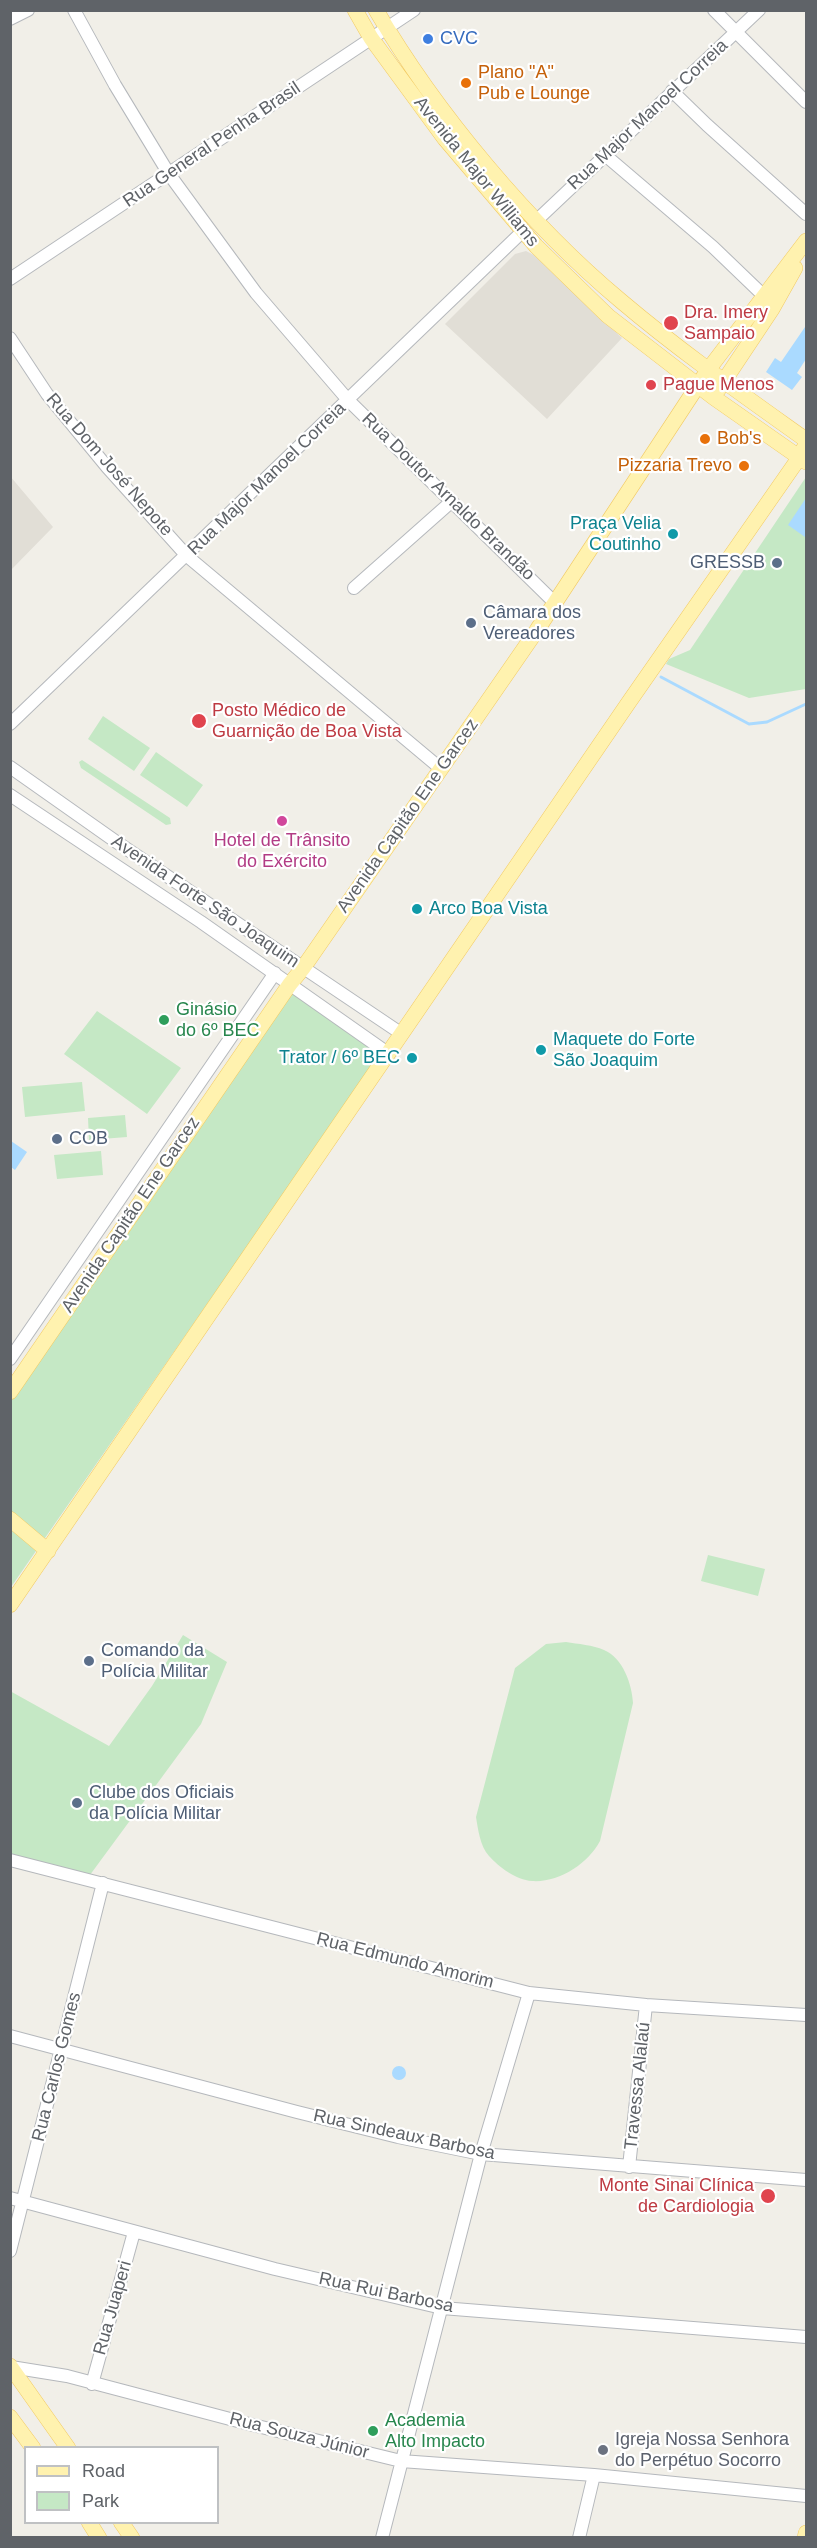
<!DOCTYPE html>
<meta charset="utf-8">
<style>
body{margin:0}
#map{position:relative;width:817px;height:2548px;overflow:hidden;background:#f1efe8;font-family:Helvetica,sans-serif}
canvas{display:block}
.frame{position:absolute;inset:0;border:12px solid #5f6368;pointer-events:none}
.legend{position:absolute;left:24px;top:2446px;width:195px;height:78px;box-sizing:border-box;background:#fff;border:2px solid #bfc1c3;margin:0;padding:8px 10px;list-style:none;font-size:18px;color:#5f6368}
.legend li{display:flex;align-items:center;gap:12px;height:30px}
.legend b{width:30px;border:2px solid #bfc1c3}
</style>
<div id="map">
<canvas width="817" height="2548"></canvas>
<div class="frame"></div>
<ul class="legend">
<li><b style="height:8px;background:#fff2af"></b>Road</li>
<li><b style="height:16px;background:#c5e8c5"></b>Park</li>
</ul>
</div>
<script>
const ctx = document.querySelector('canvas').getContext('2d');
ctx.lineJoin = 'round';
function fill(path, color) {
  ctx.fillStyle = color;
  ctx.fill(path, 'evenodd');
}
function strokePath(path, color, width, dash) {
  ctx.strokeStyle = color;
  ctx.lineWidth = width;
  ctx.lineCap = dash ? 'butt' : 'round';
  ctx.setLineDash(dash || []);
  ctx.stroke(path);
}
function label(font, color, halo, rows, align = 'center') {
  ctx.font = font + ' Helvetica,sans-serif';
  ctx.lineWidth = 4.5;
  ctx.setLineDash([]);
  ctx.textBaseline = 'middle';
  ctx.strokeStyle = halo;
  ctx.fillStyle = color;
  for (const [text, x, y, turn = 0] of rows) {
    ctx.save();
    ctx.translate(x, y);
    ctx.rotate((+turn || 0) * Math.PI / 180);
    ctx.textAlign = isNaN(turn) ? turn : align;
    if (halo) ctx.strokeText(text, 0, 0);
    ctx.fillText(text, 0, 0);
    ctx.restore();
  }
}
const education = new Path2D(`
 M526 251 534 255 622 338 547 419 445 324 515 254Z
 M10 476 53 527 11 570H10Z`);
const green = new Path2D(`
 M806 477V689L749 698 666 664 669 659 690 650Z
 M103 716 150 748 134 771 88 739Z
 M156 752 203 785 187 807 140 775Z
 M82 760 170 818 171 824 166 825 81 768 79 762Z
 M290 984 389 1054 214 1294 11 1587V1399Z
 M97 1011 181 1068 147 1114 64 1054Z
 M82 1082 85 1111 25 1117 22 1087Z
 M125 1115 127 1137 89 1140 88 1118Z
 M101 1151 103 1175 57 1179 54 1155Z
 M708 1555 765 1569 758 1596 701 1581Z
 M183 1635 227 1662 201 1724 87 1879 11 1860 10 1691 109 1746 152 1686Z
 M566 1642C578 1644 593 1645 604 1650 623 1658 632 1684 633 1703L600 1841C588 1864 558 1883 532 1881 516 1880 499 1867 489 1856 480 1846 478 1829 476 1817L515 1668 546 1644Z`);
const water = new Path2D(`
 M805 327 806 359 797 373 802 377 792 390 766 372 775 358 781 362Z
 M806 498V535L805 537 788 525Z
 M11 1141 27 1152 15 1170 11 1167Z
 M392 2073a7 7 0 1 1 14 0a7 7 0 1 1-14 0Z`);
const stream = new Path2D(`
 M661 677 749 724 767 722 806 704`);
const minor = new Path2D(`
 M74 10 115 85 169 174 256 293 348 400 554 602
 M714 10 806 102
 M10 19 28 10
 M672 91 707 125 806 214
 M605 155 713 247 764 296
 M537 220 759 10
 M10 279 414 10
 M10 338 47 394 107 467 187 556 440 768
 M354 588 451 502
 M10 724 522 232
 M10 767 115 841 402 1034
 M10 795 201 922 389 1054
 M10 1359 275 973
 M10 1860 529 1993 646 2005 806 2015
 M10 2036 297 2112 398 2137 481 2154 806 2180
 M629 2167 646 2005
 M10 2198 275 2269 442 2308 806 2337
 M10 2251 103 1883
 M11 2367 67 2376 249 2424 401 2461 594 2475 806 2496
 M92 2384 134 2232
 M382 2538 481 2154 529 1993
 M579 2538 594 2475`);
const major = new Path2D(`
 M355 10 371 38 445 139 536 246 608 316 713 397 806 462
 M376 10C436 113 530 225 621 301 680 351 743 395 806 440
 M718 390 772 309 795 268
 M10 1392 290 984 303 968 537 630 708 370 806 241
 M10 1519 48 1551
 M10 1605 629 702 799 458 806 444
 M10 2366 68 2448
 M10 2417 33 2448
 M89 2522 99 2538
 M121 2522 132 2538
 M805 2538 806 2533`);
const markers = [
 [428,39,6,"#3f7fe0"],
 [466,83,6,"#e8710a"],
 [671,323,8,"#e0444e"],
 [651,385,6,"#e0444e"],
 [705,439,6,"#e8710a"],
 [744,466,6,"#e8710a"],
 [673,534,6,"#0f9aa8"],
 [777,563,6,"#5c6f8a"],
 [471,623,6,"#5c6f8a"],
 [199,721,8,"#e0444e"],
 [282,821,6,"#d1479c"],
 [417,909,6,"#0f9aa8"],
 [164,1020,6,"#2e9e5b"],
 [541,1050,6,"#0f9aa8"],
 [412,1058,6,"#0f9aa8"],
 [57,1139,6,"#5c6f8a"],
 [89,1661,6,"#5c6f8a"],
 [77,1803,6,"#5c6f8a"],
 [768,2196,8,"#e0444e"],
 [373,2431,6,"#2e9e5b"],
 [603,2450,6,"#6b7280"]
];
const shopNames = [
 ["CVC",440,39]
];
const foodNames = [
 ["Plano \"A\"",478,73],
 ["Pub e Lounge",478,94],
 ["Bob's",717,439],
 ["Pizzaria Trevo",732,466,"right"]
];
const streetNames = [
 ["Rua Major Manoel Correia",648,115,-43],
 ["Rua General Penha Brasil",212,145,-34],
 ["Avenida Major Williams",476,172,51],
 ["Rua Dom José Nepote",109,465,49],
 ["Rua Major Manoel Correia",267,479,-44],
 ["Rua Doutor Arnaldo Brandão",448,497,44],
 ["Avenida Capitão Ene Garcez",408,816,-55],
 ["Avenida Forte São Joaquim",205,902,34],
 ["Avenida Capitão Ene Garcez",131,1215,-56],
 ["Rua Edmundo Amorim",405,1961,14],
 ["Rua Carlos Gomes",57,2067,-76],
 ["Travessa Alalaú",638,2086,-84],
 ["Rua Sindeaux Barbosa",404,2135,12],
 ["Rua Rui Barbosa",386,2293,12],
 ["Rua Juaperi",113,2308,-74],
 ["Rua Souza Júnior",299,2436,14]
];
const healthNames = [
 ["Dra. Imery",684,313],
 ["Sampaio",684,334],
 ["Pague Menos",663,385],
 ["Posto Médico de",212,711],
 ["Guarnição de Boa Vista",212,732],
 ["Monte Sinai Clínica",754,2186,"right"],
 ["de Cardiologia",754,2207,"right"]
];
const cultureNames = [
 ["Praça Velia",661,524],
 ["Coutinho",661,545],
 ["Arco Boa Vista",429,909,"left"],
 ["Maquete do Forte",553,1040,"left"],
 ["São Joaquim",553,1061,"left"],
 ["Trator / 6º BEC",400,1058]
];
const serviceNames = [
 ["GRESSB",765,563,"right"],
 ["Câmara dos",483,613],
 ["Vereadores",483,634],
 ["COB",69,1139],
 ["Comando da",101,1651],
 ["Polícia Militar",101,1672],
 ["Clube dos Oficiais",89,1793],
 ["da Polícia Militar",89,1814]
];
const hotelNames = [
 ["Hotel de Trânsito",282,841],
 ["do Exército",282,862]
];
const leisureNames = [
 ["Ginásio",176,1010],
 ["do 6º BEC",176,1031],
 ["Academia",385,2421],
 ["Alto Impacto",385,2442]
];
const worshipNames = [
 ["Igreja Nossa Senhora",615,2440],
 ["do Perpétuo Socorro",615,2461]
];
fill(education, '#e1ded6');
fill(green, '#c5e8c5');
fill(water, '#aadaff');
strokePath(stream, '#aadaff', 3);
strokePath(minor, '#b5b8bc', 14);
strokePath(major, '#f2c960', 16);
strokePath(minor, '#fff', 12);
strokePath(major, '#fff2af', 15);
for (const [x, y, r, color] of markers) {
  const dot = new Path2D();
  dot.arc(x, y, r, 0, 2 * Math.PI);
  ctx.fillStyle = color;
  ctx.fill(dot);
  strokePath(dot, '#fff', 2);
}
label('18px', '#366cbe', '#fff', shopNames, 'left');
label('18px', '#c56008', '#fff', foodNames, 'left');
label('18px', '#5f6368', '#fff', streetNames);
label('18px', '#be3a42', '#fff', healthNames, 'left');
label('18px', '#0d838f', '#fff', cultureNames, 'right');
label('18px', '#4e5e75', '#fff', serviceNames, 'left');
label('18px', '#b23c85', '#fff', hotelNames);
label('18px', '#27864d', '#fff', leisureNames, 'left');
label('18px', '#5b616d', '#fff', worshipNames, 'left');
</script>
